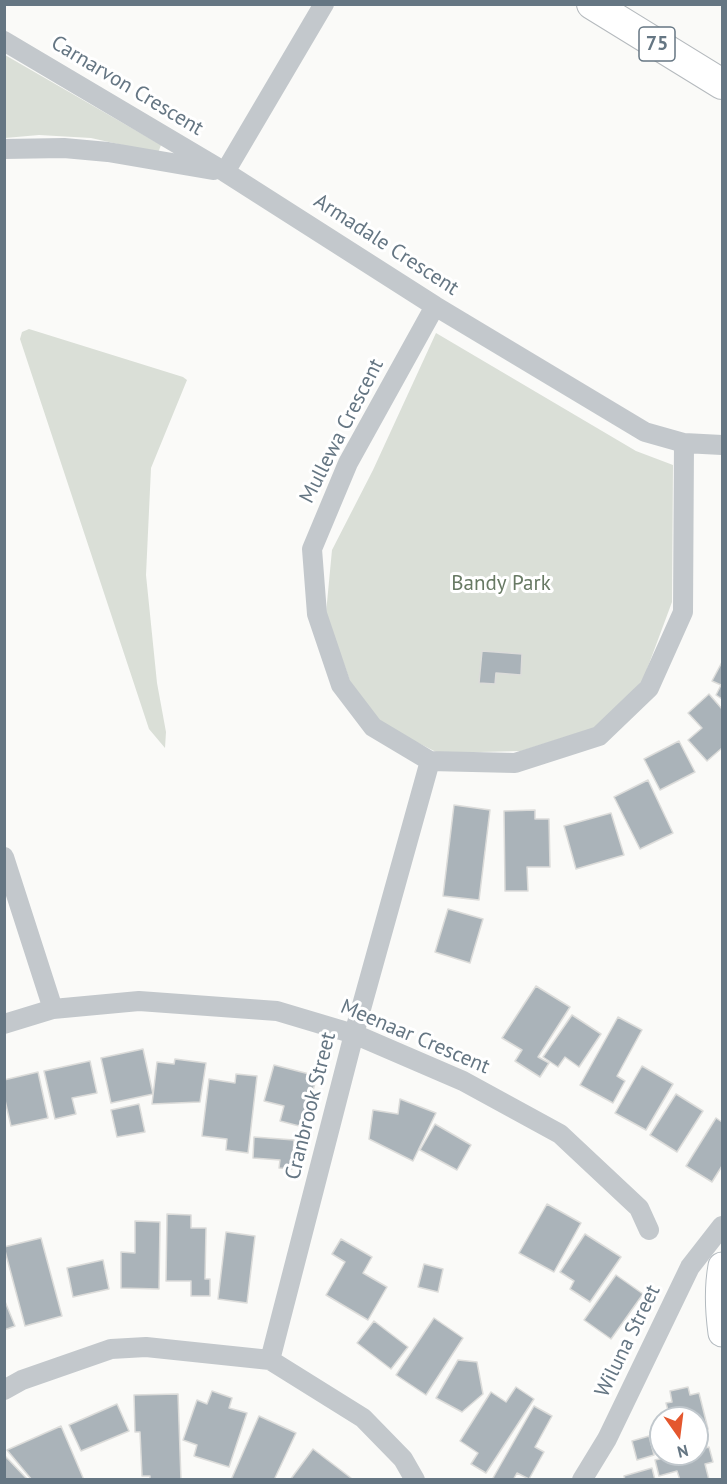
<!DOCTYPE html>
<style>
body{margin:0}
#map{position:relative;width:727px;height:1484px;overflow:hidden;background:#fafaf8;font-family:"PT Sans",sans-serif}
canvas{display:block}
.frame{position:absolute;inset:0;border:6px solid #657683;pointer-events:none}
.north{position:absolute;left:649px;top:1406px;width:60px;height:60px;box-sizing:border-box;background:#fff;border:2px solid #c1c8cd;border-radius:50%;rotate:166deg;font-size:16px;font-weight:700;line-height:24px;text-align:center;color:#657683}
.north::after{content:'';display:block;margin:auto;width:21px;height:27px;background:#e4572e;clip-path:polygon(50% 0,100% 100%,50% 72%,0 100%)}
</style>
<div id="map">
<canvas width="727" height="1484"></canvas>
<div class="frame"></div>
<div class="north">N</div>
</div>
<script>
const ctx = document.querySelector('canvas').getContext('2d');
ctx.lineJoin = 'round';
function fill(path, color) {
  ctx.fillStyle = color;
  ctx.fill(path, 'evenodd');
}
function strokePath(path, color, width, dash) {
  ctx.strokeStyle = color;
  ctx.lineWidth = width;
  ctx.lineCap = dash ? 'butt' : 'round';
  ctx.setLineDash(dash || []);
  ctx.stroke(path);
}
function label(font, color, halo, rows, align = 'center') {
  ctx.font = font + ' "PT Sans",sans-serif';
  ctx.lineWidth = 6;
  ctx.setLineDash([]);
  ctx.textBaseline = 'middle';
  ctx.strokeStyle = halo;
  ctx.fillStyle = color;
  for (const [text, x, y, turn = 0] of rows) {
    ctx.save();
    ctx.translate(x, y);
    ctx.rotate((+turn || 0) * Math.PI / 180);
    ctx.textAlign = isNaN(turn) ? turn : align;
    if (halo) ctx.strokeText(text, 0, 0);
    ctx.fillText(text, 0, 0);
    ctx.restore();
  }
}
const green = new Path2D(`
 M5 55 161 145 158 153 91 138 39 135 5 138Z
 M29 329 183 377 187 380 151 468 146 575 157 683 166 732 165 748 149 729 20 339 22 332Z
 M436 333 636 451 673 465 672 602 643 680 600 726 521 751 438 753 383 725 351 684 326 613 332 550 373 470Z`);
const building = new Path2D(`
 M482 651 522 654 521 675 496 673 495 684 479 683Z
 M722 662V699L716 695 721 685 712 681Z
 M709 694 722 709V748L707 761 688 740 702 728 688 713Z
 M679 741 695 772 660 790 644 759Z
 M648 780 673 833 640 849 614 797Z
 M454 805 490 810 479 900 443 896Z
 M535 810V819H549L550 867H527L528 891H505L504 811Z
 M611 813 624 855 576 869 564 826Z
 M448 909 483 919 470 963 435 952Z
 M536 986 570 1007 538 1057 549 1063 540 1077 515 1061 522 1050 502 1038Z
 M572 1015 601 1034 579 1067 565 1057 558 1067 543 1057Z
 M618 1017 642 1030 617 1076 625 1081 613 1103 580 1085Z
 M143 1049 153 1094 111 1103 101 1058Z
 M175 1059 206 1063 200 1102 152 1104 157 1062 174 1064Z
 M90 1061 97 1093 72 1098 76 1114 55 1119 44 1071Z
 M274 1065 317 1076 303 1127 280 1121 284 1106 264 1101Z
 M642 1066 673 1084 646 1130 615 1113Z
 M38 1072 48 1118 11 1126 4 1096V1080Z
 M236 1074 257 1076 248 1153 226 1150 227 1139 202 1136 209 1079 235 1083Z
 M676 1094 703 1111 677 1152 650 1135Z
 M400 1099 436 1113 413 1161 369 1139 373 1110 398 1114Z
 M139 1104 145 1132 117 1137 111 1110Z
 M716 1118 722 1122V1166L712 1182 686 1166Z
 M435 1124 471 1145 457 1170 420 1150Z
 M254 1137 294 1140 292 1169 279 1168 280 1160 253 1158Z
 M547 1204 581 1223 554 1272 519 1253Z
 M167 1214 191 1215V1228H206L205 1279H210V1296H191V1281H166Z
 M135 1221 160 1222 159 1289 121 1288V1252L135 1253Z
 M226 1232 255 1236 247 1303 218 1299Z
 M585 1234 621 1257 590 1302 570 1289 574 1281 560 1272Z
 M41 1238 62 1316 25 1326 4 1247Z
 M341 1239 372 1257 363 1273 387 1287 368 1320 326 1295 345 1262 332 1254Z
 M103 1260 109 1289 73 1297 67 1268Z
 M424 1264 443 1269 438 1292 418 1287Z
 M616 1275 643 1294 611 1339 584 1320Z
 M4 1299 15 1326 4 1330Z
 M434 1318 463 1338 426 1395 396 1375Z
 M374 1321 408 1347 391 1369 357 1343Z
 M458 1360 477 1362 483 1394 462 1412 436 1398Z
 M516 1387 534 1399 486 1473 471 1464 478 1453 460 1441 491 1392 506 1402Z
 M688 1387 690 1395 699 1393 708 1429 703 1431 706 1443 697 1445V1418H670L666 1403 672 1402 670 1391Z
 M212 1391 232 1398 229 1408 247 1413 229 1467 194 1456 197 1445 183 1440 197 1400 207 1404Z
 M178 1394 181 1480H150V1476H142L140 1432H135L134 1395Z
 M117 1404 129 1431 81 1451 69 1425Z
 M534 1406 552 1416 535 1447 544 1452 529 1479 517 1473 513 1480H497L493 1478Z
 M259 1416 296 1433 274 1480H231Z
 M61 1426 84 1480H32L7 1450Z
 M649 1436 654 1455 637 1460 632 1441Z
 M661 1436V1454L657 1455 653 1438Z
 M709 1447 713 1462 705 1464 709 1480H680L677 1471 659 1476 655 1460 680 1454H697V1450Z
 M313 1449 351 1478 350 1480H290Z
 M5 1456 28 1480H4Z
 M652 1468 655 1480H625L624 1476Z`);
const street = new Path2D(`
 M4 41 225 172 435 306 645 432 684 443 722 445
 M4 149 64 148 108 152 213 170
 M225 172 324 4
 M435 306 348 463 312 549 317 614 341 685 373 727 430 761 515 763 599 736 649 688 683 612 684 443
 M4 857 53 1009
 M4 1024 53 1009 139 1001 277 1011 354 1034 463 1081 560 1134 639 1208 649 1230
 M270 1360 354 1034 430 761
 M4 1390 22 1380 111 1349 146 1347 270 1360 363 1418 403 1459 415 1480
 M582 1480 607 1439 690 1267 722 1226`);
const secondary = new Path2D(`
 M722 1266C718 1288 719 1311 722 1333`);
const primary = new Path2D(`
 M592 4 722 84`);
const shields = [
 [657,44,36]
];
const shieldNames = [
 ["75",657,44]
];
const streetNames = [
 ["Carnarvon Crescent",127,86,31],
 ["Armadale Crescent",386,245,33],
 ["Mullewa Crescent",342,431,-63],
 ["Meenaar Crescent",415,1037,23],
 ["Cranbrook Street",311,1106,-76],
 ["Wiluna Street",628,1341,-64]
];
const parkNames = [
 ["Bandy Park",501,584]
];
fill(green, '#dadfd7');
fill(building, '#aab3b9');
strokePath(building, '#dcdcda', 1.5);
strokePath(secondary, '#b3babf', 29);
strokePath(primary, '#b5babe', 32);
strokePath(street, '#c3c8cc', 20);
strokePath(secondary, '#fff', 27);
strokePath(primary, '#fff', 30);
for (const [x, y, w] of shields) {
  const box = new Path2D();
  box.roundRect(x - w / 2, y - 17, w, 34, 4.5);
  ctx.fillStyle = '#fff';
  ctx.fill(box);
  strokePath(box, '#657683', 1.5);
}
label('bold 20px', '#657683', null, shieldNames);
label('21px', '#657683', '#fff', streetNames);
label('21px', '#687a64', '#fff', parkNames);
</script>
